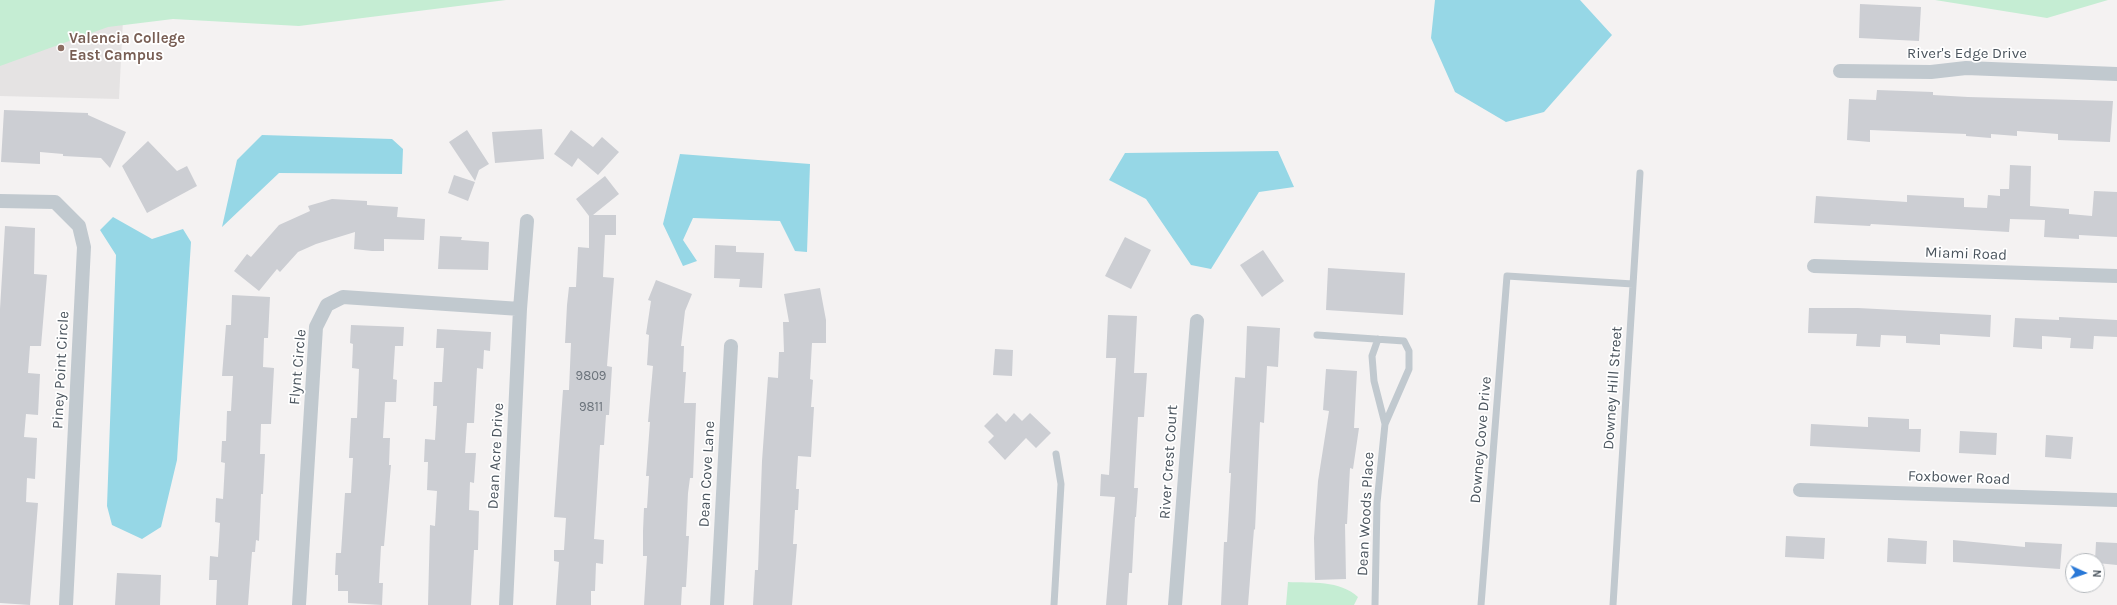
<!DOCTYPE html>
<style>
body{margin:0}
#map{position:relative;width:2117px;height:605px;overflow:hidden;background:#f4f2f2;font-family:Karla,sans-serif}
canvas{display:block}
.north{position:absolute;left:2065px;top:553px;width:40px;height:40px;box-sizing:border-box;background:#fff;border:1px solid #b7bbbf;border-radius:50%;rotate:93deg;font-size:11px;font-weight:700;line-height:16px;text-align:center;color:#4b555e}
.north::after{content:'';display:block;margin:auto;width:14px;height:18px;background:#2978d7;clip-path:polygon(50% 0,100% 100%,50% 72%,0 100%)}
</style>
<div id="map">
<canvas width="2117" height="605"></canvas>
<div class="north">N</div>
</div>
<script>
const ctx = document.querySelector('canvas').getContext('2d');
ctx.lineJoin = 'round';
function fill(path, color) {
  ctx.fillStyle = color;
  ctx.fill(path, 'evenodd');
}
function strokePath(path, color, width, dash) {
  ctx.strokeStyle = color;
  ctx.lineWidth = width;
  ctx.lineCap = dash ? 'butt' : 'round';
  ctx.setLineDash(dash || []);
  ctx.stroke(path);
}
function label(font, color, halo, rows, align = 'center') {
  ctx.font = font + ' Karla,sans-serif';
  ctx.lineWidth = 3.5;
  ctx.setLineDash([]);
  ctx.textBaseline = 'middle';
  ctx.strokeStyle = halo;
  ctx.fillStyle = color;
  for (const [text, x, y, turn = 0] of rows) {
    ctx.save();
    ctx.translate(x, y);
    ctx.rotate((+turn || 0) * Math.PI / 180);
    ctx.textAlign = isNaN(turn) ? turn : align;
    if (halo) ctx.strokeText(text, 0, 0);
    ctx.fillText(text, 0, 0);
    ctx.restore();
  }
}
const education = new Path2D(`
 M0 0H124L119 99 0 96Z`);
const green = new Path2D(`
 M0 0H506L299 26 173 19 108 27 0 66Z
 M1935 0H2108L2047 18Z
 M1288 582C1311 583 1340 580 1358 597L1354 605H1286Z`);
const water = new Path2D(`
 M1435 0H1580L1612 35 1544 112 1506 122 1455 92 1431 38Z
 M262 135 392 139 403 149 402 174 279 173 222 227 237 160Z
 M1278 151 1294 187 1259 192 1211 269 1191 265 1146 199 1109 180 1125 153Z
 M680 154 810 164 807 252 795 251 780 221 693 218 683 240 697 261 683 266 663 224Z
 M113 217 152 239 183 229 191 242 177 460 161 527 142 539 112 525 107 506 116 255 100 230Z`);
const building = new Path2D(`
 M1860 4 1921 7 1919 41 1859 38Z
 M1877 90 1933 92V95L1968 97 2113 101 2110 142 2058 140V134L2017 131V136L1991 134V138L1966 136V134L1870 130V142L1847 140 1849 99 1876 100Z
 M4 110 88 113V115L126 132 110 168 101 158 63 156V154L40 152V164L1 162Z
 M542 129 544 159 495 163 492 132Z
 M467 130 489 164 479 170 475 181 449 142Z
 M571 130 593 147 602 137 619 152 598 175 578 158 572 167 554 154Z
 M148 141 177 171 187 166 197 186 147 213 122 166Z
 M2010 165 2031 166 2030 206 2069 209V214L2092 216 2094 191 2117 192V237L2079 235V239L2044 237 2045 220 2010 219 2009 232 1871 224 1870 226 1814 223 1816 196 1907 202V195L1964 198V207L1987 208 1988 195 2000 196V189H2009Z
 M454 175 475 182 468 201 448 193Z
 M605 176 619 194 593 215H616V235H605L603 277 614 278 607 366 612 367 609 415H606L604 445H600L594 539 604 540 603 564 596 563 595 591H591V605H556L559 562 554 561V550H564L566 518 554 517 563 390H569L571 343H565L567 305 569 287H576L578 247 589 248V216L576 199Z
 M332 199 367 201V205L398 207 397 217 425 219 424 240 384 239V251H372L354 249 355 232 316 244 298 252 280 272 277 269 259 291 234 271 247 254 251 257 279 225 310 211 308 206Z
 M5 226 35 228 34 274 47 275 41 346H30L28 373 40 374 38 415 26 414 24 437 37 438 35 479 27 478 26 502 38 503 30 605 0 603V309Z
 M440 236 462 237 461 240 489 242 488 270 438 269Z
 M1125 237 1151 250 1131 289 1105 276Z
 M715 245 736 246V252L764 253 762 288 739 287 740 279 714 278Z
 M1263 250 1284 281 1262 297 1240 265Z
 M1328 268 1405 273 1403 315 1326 310Z
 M656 280 692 294 685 311 681 346H684L683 372H686L684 403H696L693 478H690L688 493 686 536H689L686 587H682L681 605H644L647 556H643V531L644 508H647L649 476H646L650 422H648L653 366 647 365 649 335 646 334 651 301 648 300Z
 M820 288 826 320V343H812L810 379 813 380 811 407H814L811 457 798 456 796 489H799L798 510H795L793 544H797L792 605H753L755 570H758L762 461 768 377 778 378 779 352H784L783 322H789L784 294Z
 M232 295 270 297 268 338H264L263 367 274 368 271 424H261L260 454H265L263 494H261L259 541 256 540 255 552H252L248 605H216L217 580H209L210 556 218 557 220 523 215 522 216 498 223 499 225 463 221 462 222 441H226L227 411H231L233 376H222L226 325H231Z
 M1809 308H1858L1991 315 1990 337 1940 334V345L1906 343V336L1881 335 1880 347 1856 346 1857 334 1808 333Z
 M1108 315 1137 316 1134 373H1147L1144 417H1138L1134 488H1138L1136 517H1135L1132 573H1129L1127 605H1106L1115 497 1100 496 1101 474 1109 475 1116 358H1106Z
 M2059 317 2117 320V337L2094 336 2093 349 2070 348 2071 338 2042 336V349L2013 347 2015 318 2059 320Z
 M351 325 404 327 403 346H395L393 379 397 380 396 402H385L383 438H390L389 465H391L384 546H381L379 583H383L382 605 348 603V591H338V575H335L336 553H341L345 493H351L353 458H349L351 418H357L359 369 352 368 353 344 350 343Z
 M1247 326 1280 328 1278 367 1267 366 1264 423 1260 422 1255 530 1254 529 1248 605H1221L1224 542H1227L1231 473H1229L1235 377 1245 378Z
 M437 329 491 332 490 351 484 350 483 369 477 368 474 423H467L465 453H476L474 483 470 482 469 510 479 511 478 550H474L471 605H428L430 525 435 526 437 491 427 490 428 462H424L425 439 435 440 437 406H433L434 382H442L444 348H436Z
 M995 349 1013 350 1012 376 993 375Z
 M1326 369 1357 371 1354 428H1359L1353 469 1350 468 1347 524H1345L1346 579 1315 580 1314 538 1318 481 1329 411 1323 410Z
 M997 413 1006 422 1014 413 1022 421 1030 413 1051 433 1036 448 1026 438 1005 460 988 442 994 436 984 426Z
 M1868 417 1909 419V429H1921L1920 452 1810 446 1811 424 1868 427Z
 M1960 431 1997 433 1996 455 1959 453Z
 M2046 435 2073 437 2071 459 2045 457Z
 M1786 536 1825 538 1824 559 1785 557Z
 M1888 538 1927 541 1926 564 1887 562Z
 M1953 540 2025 547V542L2062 544 2060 569 1953 562Z
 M2096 542 2117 543V565L2097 563 2095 561Z
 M117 573 161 575 160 605H115Z`);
const lane = new Path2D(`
 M1317 335 1404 341 1409 351V369L1385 424 1377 503 1375 605
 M1378 339 1372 356 1374 381 1385 424
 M1054 605 1061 484 1056 454
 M1481 605 1507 276 1633 284
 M1613 605 1640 173`);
const street = new Path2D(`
 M1840 71 1931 72 1966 68 2117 74
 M0 201 55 202 79 226 84 247 66 605
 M1814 266 2117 276
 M1800 490 2117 500
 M299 605 316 327 327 305 343 297 520 309
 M506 605 520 309 527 221
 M717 605 731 346
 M1175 605 1197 321`);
const markers = [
 [61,48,4,"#8d6e63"]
];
const numberNames = [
 ["9809",591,376],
 ["9811",591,407]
];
const educationNames = [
 ["Valencia College",69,39],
 ["East Campus",69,56]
];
const streetNames = [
 ["River's Edge Drive",1967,54],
 ["Miami Road",1966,254,2],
 ["Flynt Circle",298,367,-85],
 ["Piney Point Circle",61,370,-87],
 ["Downey Hill Street",1613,388,-86],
 ["Downey Cove Drive",1481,440,-85],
 ["Dean Acre Drive",496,456,-87],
 ["River Crest Court",1169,462,-86],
 ["Dean Cove Lane",707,474,-87],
 ["Foxbower Road",1959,478,2],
 ["Dean Woods Place",1366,514,-87]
];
fill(education, '#e5e3e3');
fill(green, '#c5edd3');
fill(water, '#96d7e6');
fill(building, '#ccced3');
strokePath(lane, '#c1c9cf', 7);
strokePath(street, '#c1c9cf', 14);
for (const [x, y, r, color] of markers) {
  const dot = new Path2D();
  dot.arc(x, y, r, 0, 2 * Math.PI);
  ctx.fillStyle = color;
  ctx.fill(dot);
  strokePath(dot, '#fff', 1.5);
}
label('13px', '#6b737b', null, numberNames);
label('bold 15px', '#785e54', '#fff', educationNames, 'left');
label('15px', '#4b555e', '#fff', streetNames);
</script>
